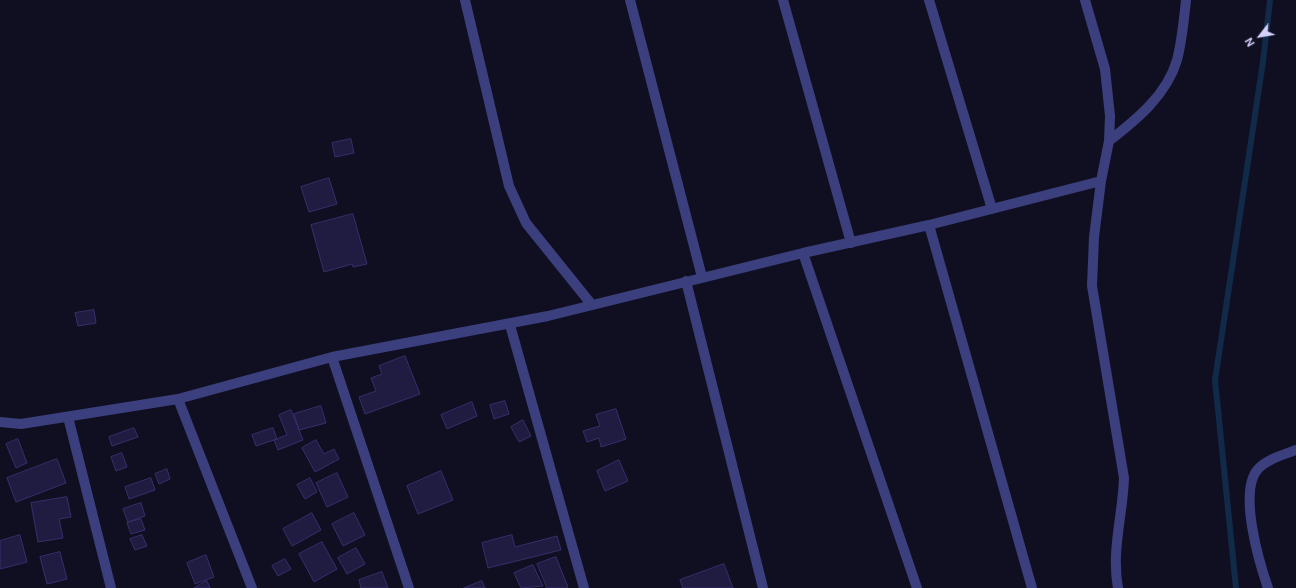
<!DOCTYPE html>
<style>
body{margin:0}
#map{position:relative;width:1296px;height:588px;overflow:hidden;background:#100f21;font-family:"DM Sans",sans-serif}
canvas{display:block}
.north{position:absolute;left:1240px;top:16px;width:40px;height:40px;-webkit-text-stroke:3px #100f21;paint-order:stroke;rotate:239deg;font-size:11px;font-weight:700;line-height:16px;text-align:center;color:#d3d1fc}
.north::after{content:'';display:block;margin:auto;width:14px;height:18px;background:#d3d1fc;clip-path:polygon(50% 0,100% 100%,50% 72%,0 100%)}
</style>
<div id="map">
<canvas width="1296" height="588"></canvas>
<div class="north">N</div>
</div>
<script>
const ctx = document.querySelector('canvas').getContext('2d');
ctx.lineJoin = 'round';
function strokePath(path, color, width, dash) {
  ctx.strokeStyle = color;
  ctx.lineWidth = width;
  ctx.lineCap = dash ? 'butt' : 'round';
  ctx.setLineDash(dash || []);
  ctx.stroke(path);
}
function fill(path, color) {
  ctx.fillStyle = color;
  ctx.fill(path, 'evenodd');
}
const stream = new Path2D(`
 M1236 588 1215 380 1263 62 1270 0`);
const building = new Path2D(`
 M351 139 354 153 335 157 332 143Z
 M329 178 337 204 309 212 301 187Z
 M353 214 367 264 353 267 352 264 324 272 311 225Z
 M94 310 96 323 78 326 75 313Z
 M405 356 420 394 365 414 359 397 376 391 371 378 382 374 379 366Z
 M505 401 509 414 494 419 490 405Z
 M472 402 477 416 447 429 441 415Z
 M321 406 326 423 299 430 294 414Z
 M616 409 626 439 601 447 599 438 587 442 583 431 600 426 596 415Z
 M291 410 303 440 278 450 274 440 287 435 279 415Z
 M523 420 531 436 519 442 511 427Z
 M134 428 138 437 112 446 109 437Z
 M273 428 277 439 256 446 252 435Z
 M18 439 27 463 16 468 6 444Z
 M316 440 324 454 334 449 339 459 315 472 302 448Z
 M122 453 127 467 116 471 111 457Z
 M57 459 66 483 16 502 7 478Z
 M619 460 628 481 605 491 597 471Z
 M167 469 170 479 159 484 155 474Z
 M441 471 453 500 418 514 407 486Z
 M337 473 348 497 327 507 316 483Z
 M151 478 155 490 129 499 125 487Z
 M310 478 317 492 305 499 297 485Z
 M67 497 71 517 59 519 63 538 38 542 31 503Z
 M141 503 145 516 128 522 123 509Z
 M312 513 321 530 292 546 283 529Z
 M354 513 365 535 343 546 332 524Z
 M141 519 145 530 131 534 127 523Z
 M20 535 27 562 0 569V541Z
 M142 535 147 546 135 550 130 539Z
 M512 535 515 547 557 536 561 550 488 568 482 543Z
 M322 542 337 569 314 582 299 554Z
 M356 548 365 564 347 574 338 558Z
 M60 552 67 579 47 584 40 557Z
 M206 555 214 577 195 584 187 563Z
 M556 557 568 587 566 588H547L537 564Z
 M285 559 291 569 278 576 272 566Z
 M724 564 733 588H683L680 580Z
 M533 565 543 586 521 588 514 573Z
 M382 572 388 588H361L359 580Z
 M207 581 210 588H194Z
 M482 581 485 588H464Z`);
const minor = new Path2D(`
 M465 0 509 186 526 223 592 305
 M630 0 702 277
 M783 0 851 243
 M929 0 992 209
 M1085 0 1105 69 1110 116 1109 141 1101 181 1094 237 1092 286 1124 478C1123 514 1111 551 1118 588
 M1109 141C1136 120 1167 95 1177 60 1182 41 1184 20 1186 0
 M929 225 1032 588
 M803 253 917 588
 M686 281 763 588
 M510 325 584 588
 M332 357 409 588
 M178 399 252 588
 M68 417 111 588
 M0 422 21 424 178 399 332 357 548 316 803 253 929 225 1101 181
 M1268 588C1259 562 1238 491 1258 469 1267 459 1283 455 1296 450`);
strokePath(stream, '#112a47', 6);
fill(building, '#201c41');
strokePath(building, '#362f6b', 1);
strokePath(minor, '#3c3f7d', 10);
</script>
